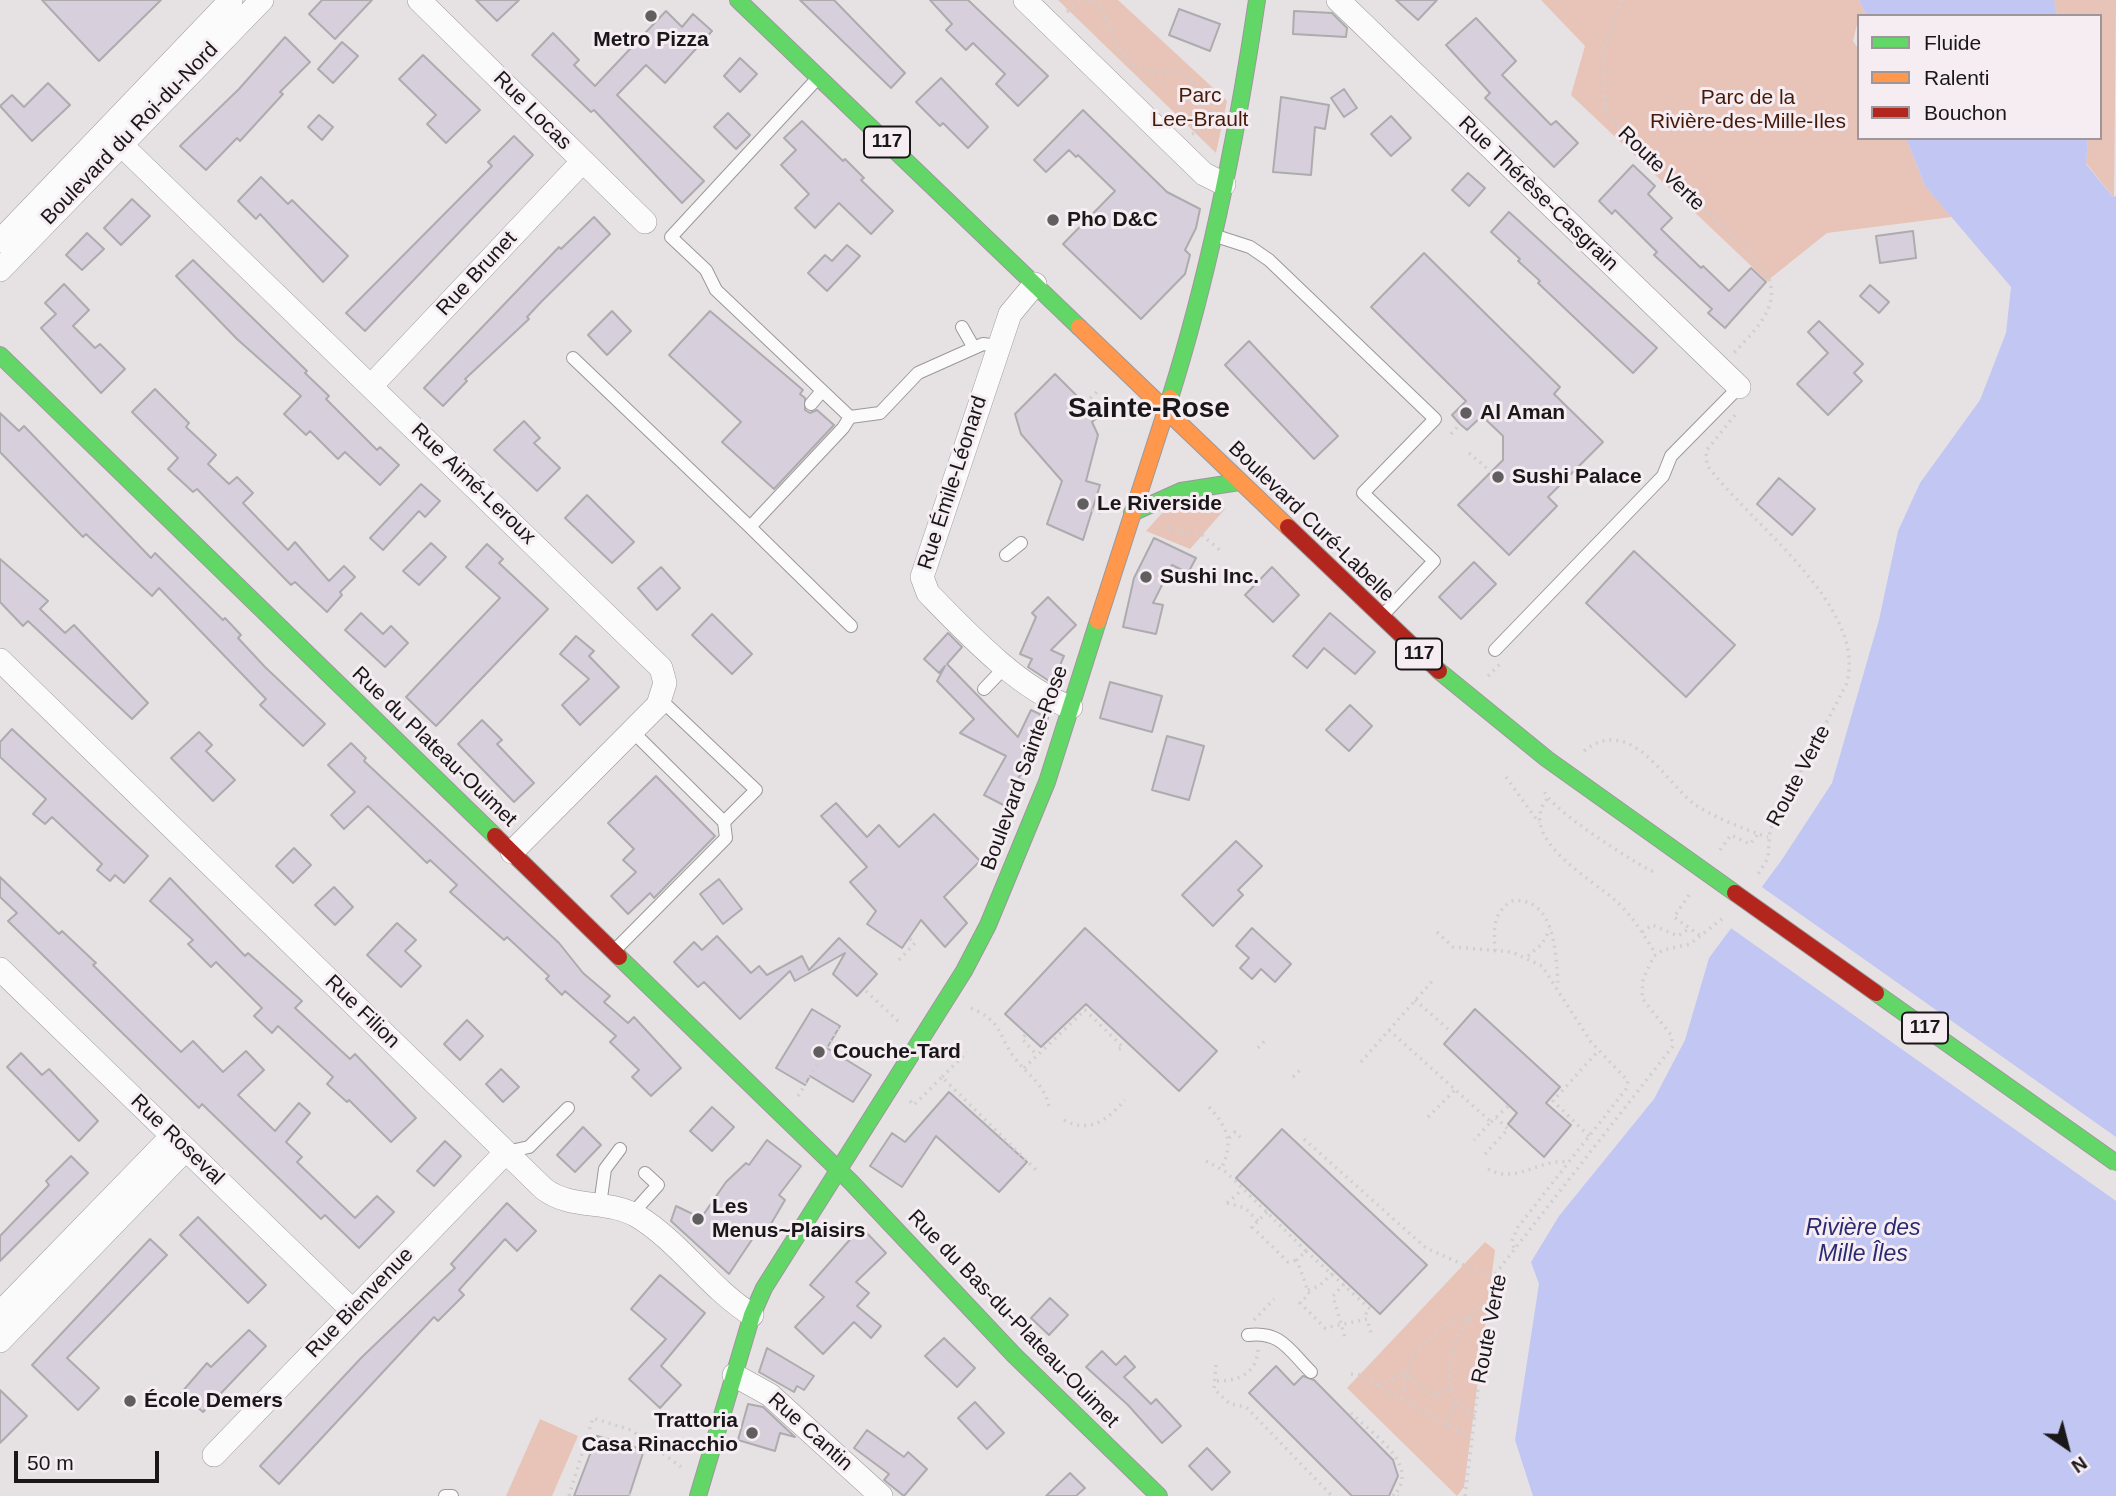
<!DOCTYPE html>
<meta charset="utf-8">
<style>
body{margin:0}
#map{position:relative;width:2116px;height:1496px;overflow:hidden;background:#e6e2e4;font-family:Helvetica,sans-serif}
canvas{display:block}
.legend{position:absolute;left:1857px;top:14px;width:245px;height:126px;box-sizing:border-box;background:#f5edf2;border:2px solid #9d979b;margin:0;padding:9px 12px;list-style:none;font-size:21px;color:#1a1719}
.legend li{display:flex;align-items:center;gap:14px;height:35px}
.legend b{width:35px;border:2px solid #9d979b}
.north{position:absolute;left:2032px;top:1412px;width:70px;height:70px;-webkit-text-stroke:5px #f5edf2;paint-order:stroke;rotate:145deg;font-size:19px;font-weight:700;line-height:28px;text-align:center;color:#1a1719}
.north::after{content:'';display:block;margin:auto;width:24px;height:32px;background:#1a1719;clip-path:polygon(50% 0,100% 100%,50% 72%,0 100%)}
.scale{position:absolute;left:14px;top:1451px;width:145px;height:32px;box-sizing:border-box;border:4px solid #1a1719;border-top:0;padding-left:9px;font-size:21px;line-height:24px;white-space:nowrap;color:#1a1719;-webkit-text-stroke:5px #f5edf2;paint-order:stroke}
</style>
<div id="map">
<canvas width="2116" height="1496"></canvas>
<ul class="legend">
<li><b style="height:9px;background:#63d668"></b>Fluide</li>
<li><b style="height:9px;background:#ff974d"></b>Ralenti</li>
<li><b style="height:9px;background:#b3261e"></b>Bouchon</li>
</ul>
<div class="north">N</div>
<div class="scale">50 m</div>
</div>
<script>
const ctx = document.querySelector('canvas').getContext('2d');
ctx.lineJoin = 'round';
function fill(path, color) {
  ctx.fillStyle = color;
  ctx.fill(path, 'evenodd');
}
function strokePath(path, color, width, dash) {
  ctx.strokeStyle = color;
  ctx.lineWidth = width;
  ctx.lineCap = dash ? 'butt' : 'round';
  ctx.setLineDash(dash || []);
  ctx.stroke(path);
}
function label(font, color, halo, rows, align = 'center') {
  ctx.font = font + ' Helvetica,sans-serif';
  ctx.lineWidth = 6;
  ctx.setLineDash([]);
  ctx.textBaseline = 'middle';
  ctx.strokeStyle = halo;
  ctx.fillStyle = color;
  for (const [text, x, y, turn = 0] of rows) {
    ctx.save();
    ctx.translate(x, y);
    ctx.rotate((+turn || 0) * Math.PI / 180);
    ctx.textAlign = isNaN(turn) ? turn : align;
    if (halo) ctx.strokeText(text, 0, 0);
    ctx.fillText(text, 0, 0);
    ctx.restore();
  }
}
const green = new Path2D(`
 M1058 0H1118L1224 98 1227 101 1216 153Z
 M1541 0H1859L1867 16H1859L1853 41 1859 50V138H1906L1925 186 1952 217 1827 233 1767 281 1571 95 1585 46Z
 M2054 0H2116L2114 198 2086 163 2088 138H2100V16H2057Z
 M1213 503 1225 509 1190 549 1146 531 1162 513Z
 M1485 1242 1495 1250 1464 1487 1457 1496 1347 1388Z
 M540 1419 578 1436 552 1496H506Z`);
const water = new Path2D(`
 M1859 0H2054L2057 16H1867Z
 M1906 138H2088L2086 164 2113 197 2116 196V1496H1533L1515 1440 1539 1284 1531 1262 1559 1216 1654 1099 1685 1040 1709 958 1781 861 1832 783 1879 620 1898 531 1920 483 1980 400 2006 333 2011 287 1925 186Z`);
const pier = new Path2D(`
 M1759 885 2116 1137V1201L1728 926Z`);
const building = new Path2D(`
 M42 0H161L99 61Z
 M322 0H372L335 39 309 14Z
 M476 0H519L497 21Z
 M800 0H834L905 73 891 88Z
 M930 0H968L1048 76 1018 106 996 84 1005 74 973 43 966 50 946 30 952 24Z
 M1396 0H1437L1418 20Z
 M1179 9 1220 24 1210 51 1169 35Z
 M666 11 682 27 693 14 712 31 665 83 646 65 617 95 704 181 682 203 594 110 591 112 532 55 553 33 579 60 574 65 595 86Z
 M1294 11 1332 13 1347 28 1346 37 1293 34Z
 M1476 18 1516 61 1502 75 1551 125 1556 121 1578 143 1554 167 1485 98 1490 93 1446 45Z
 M285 37 310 62 280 92 283 94 240 141 237 138 206 170 180 146 239 89Z
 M342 42 358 56 333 83 318 69Z
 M423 55 480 110 446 143 427 124 436 115 399 79Z
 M740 58 757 74 740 92 724 76Z
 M941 78 988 127 968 148 943 123 940 126 916 102Z
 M48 83 70 105 32 141 0 106 12 95 24 107Z
 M1344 89 1357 108 1344 117 1331 98Z
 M1281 97 1329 105 1325 129 1315 127 1311 175 1273 172Z
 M1083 110 1167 192 1200 209 1196 228 1185 250 1190 255 1185 274 1141 319 1063 244 1115 191 1078 155 1076 157 1069 150 1046 172 1034 160Z
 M728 113 750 135 736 149 714 127Z
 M319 115 333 127 322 140 308 127Z
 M1391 116 1411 138 1391 156 1371 134Z
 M802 121 843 161 845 159 864 178 861 180 893 211 871 234 839 203 815 228 795 208 809 194 781 165 796 150 784 138Z
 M514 136 533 155 365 331 346 313 492 166 488 162Z
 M1633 165 1655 186 1648 194 1672 218 1661 229 1701 268 1703 266 1729 291 1751 268 1766 282 1725 328 1708 313 1712 309 1654 255 1657 252 1615 210 1612 214 1599 201Z
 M1468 173 1485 188 1469 206 1452 190Z
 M261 177 288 204 292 200 348 256 323 282 260 214 256 219 238 201Z
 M132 199 150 216 121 245 104 228Z
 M1509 212 1657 348 1633 373 1538 283 1540 281 1518 261 1520 259 1491 232Z
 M594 217 610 234 541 302 527 317 529 319 465 379 467 381 443 406 424 388 559 247 561 249Z
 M1913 231 1916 258 1880 263 1876 236Z
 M87 233 104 249 82 270 66 255Z
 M847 245 860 256 827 291 808 273 825 255 832 261Z
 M1424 253 1560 387 1554 394 1603 442 1548 497 1557 506 1509 555 1458 505 1503 460V436L1482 416 1467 430 1460 424 1452 415 1466 401 1371 307Z
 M193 260 307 371 305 373 329 396 326 399 377 450 380 447 399 465 380 485 345 452 338 459 310 431 306 435 284 414 301 396 237 339 176 276Z
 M64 284 89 310 73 326 95 348 100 344 125 369 101 393 41 328 56 314 45 303Z
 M1870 285 1889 302 1879 313 1860 296Z
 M612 311 631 331 607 355 588 335Z
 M710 311 803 390 800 394 805 398V410L810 413 817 410 834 425 774 489 722 442 741 422 669 355Z
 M1819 321 1863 364 1854 373 1862 381 1828 415 1797 384 1828 353 1808 332Z
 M1249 341 1338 436 1314 459 1225 365Z
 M1055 374 1098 417 1092 422 1098 435 1086 481 1100 485 1083 540 1047 524 1062 481 1021 434 1015 414Z
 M155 389 189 423 186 427 216 455 208 464 229 484 237 477 253 493 243 503 288 550 295 542 329 581 344 566 355 577 340 592 342 595 327 612 295 582 291 585 197 489 193 492 168 469 178 458 132 412Z
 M0 413 19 431 24 426 151 558 155 553 223 620 225 618 241 635 238 638 265 667 325 724 303 746 260 705 266 699 159 588 152 596 86 534 83 537 0 452Z
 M524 421 540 438 534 443 560 468 537 491 494 450Z
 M1779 478 1815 509 1792 535 1757 504Z
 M421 484 440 501 425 517 419 511 383 550 370 538Z
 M587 495 634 542 612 563 565 518Z
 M1154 538 1196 558 1188 573 1172 565 1153 603 1163 605 1156 634 1123 627 1134 578Z
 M431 543 446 557 419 585 403 571Z
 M487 544 503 559 499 563 548 609 436 726 406 697 500 598 466 567Z
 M1634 551 1735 645 1686 697 1586 603Z
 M0 559 48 601 40 609 65 633 74 625 148 703 132 719 28 621 23 626 0 602Z
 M1474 562 1496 584 1461 619 1439 597Z
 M661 567 680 588 657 610 638 588Z
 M1272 567 1299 595 1273 622 1245 595Z
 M1048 597 1076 625 1051 650 1064 656 1052 683 1028 667 1032 659 1020 654 1036 617 1032 613Z
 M361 613 383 634 391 626 408 643 385 667 345 630Z
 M1330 613 1375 652 1355 674 1324 648 1307 668 1293 656Z
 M712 614 752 654 732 674 692 635Z
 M948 633 962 647 947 664 1018 737 1031 710 1048 718 1031 765 1018 778 1026 782 1015 811 984 795 1006 756 960 733 974 719 937 681 945 666 939 673 924 659Z
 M576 636 594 651 589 656 619 687 580 725 562 705 589 679 560 654Z
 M1110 682 1162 696 1152 732 1100 718Z
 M1350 705 1372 726 1349 751 1326 730Z
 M482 720 502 740 497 744 534 783 514 802 458 744Z
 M12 729 148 856 124 883 115 875 110 881 97 870 102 864 52 817 45 824 33 814 46 799 0 757V742Z
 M199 732 212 745 206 751 235 780 213 801 171 758Z
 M1167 736 1204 746 1189 800 1152 790Z
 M351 743 366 758 364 761 559 943 583 973 610 996 604 1002 628 1023 634 1017 681 1068 651 1096 632 1077 639 1070 610 1042 616 1036 565 991 562 995 546 979 549 976 507 937 504 940 450 892 457 885 430 860 427 863 368 806 344 829 331 815 355 792 328 765Z
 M656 776 715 836 654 898 650 893 628 914 611 896 636 872 623 860 634 849 608 823Z
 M836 803 867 837 879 825 899 847 934 814 980 861 944 897 967 923 945 947 921 920 902 948 867 924 876 911 850 882 867 867 821 816Z
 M1236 841 1262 866 1238 890 1243 895 1213 926 1182 895Z
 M294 848 311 865 293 883 276 866Z
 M0 877 59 934 62 931 96 963 93 965 181 1052 193 1041 223 1072 246 1051 264 1070 238 1095 275 1131 299 1103 310 1113 286 1142 302 1157 297 1162 355 1218 377 1196 394 1212 359 1248 325 1215 321 1219 202 1104 199 1108 8 921 17 913 0 897Z
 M170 878 245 956 248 953 302 1001 295 1008 350 1059 355 1054 416 1118 391 1142 349 1100 347 1102 327 1084 333 1077 278 1026 272 1033 254 1016 262 1008 216 962 211 967 188 944 193 940 150 901Z
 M719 879 742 909 723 924 700 894Z
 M334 887 353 907 335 925 315 905Z
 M397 923 416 940 405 951 421 966 401 987 367 955Z
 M1085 928 1217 1051 1179 1091 1086 1004 1041 1047 1005 1014Z
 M1252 928 1291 964 1275 982 1261 969 1252 979 1240 968 1249 958 1236 946Z
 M717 936 751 973 759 966 767 975 802 956 809 970 839 938 877 974 857 996 833 974 845 953 795 981 790 971 740 1019 704 982 698 987 674 962 694 942 702 950Z
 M812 1009 840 1026 827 1048 871 1075 853 1102 810 1076 805 1085 776 1068Z
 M1475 1009 1560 1087 1546 1103 1571 1125 1544 1157 1508 1124 1517 1113 1444 1044Z
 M467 1020 483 1036 460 1060 444 1044Z
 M21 1053 42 1075 49 1069 98 1121 79 1141 7 1067Z
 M501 1069 519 1087 503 1102 486 1084Z
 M949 1092 1027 1162 999 1192 936 1136 902 1187 870 1166 892 1133 905 1142Z
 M712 1107 734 1127 712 1151 690 1131Z
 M583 1127 601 1145 575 1172 557 1155Z
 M1282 1129 1427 1265 1380 1314 1236 1178Z
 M767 1140 801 1166 779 1195 785 1200 765 1234 759 1229 729 1274 671 1221 676 1206 701 1218 726 1182 746 1163 749 1165Z
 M445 1141 461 1156 434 1186 417 1171Z
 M71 1156 88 1173 0 1261V1236L49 1185 46 1181Z
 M507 1203 536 1231 517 1251 505 1239 459 1290 464 1295 438 1321 434 1317 279 1484 260 1466 362 1357 455 1268 451 1264Z
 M198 1217 266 1285 248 1303 180 1235Z
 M861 1227 886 1253 856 1282 869 1293 857 1306 881 1326 871 1338 854 1322 823 1354 795 1327 824 1297 810 1285Z
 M150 1239 167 1255 67 1358 99 1388 78 1410 32 1365Z
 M660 1275 705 1313 661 1366 681 1385 660 1408 629 1379 666 1339 631 1309Z
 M1050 1298 1068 1315 1049 1335 1031 1318Z
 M249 1330 266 1346 203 1412 181 1393 207 1363 211 1367Z
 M944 1338 975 1368 957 1387 925 1356Z
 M767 1348 814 1376 804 1390 797 1386 794 1392 759 1372Z
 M1102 1351 1116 1365 1125 1356 1135 1367 1124 1377 1151 1404 1156 1399 1181 1426 1162 1443 1128 1405 1086 1367Z
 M1276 1366 1294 1385 1303 1376 1314 1380 1393 1460 1398 1476 1389 1496H1352L1249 1393Z
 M0 1390 27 1416 0 1443Z
 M975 1402 1004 1433 987 1449 958 1418Z
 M748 1404 763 1407 795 1437 780 1433 775 1451 738 1440Z
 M867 1430 904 1457 908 1452 927 1469 904 1496 884 1480 889 1474 854 1448Z
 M597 1436 644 1450 629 1496H574Z
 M1207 1448 1230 1472 1212 1490 1189 1466Z
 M1070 1473 1085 1488 1076 1496H1046Z`);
const path = new Path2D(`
 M1088 0V1
 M1093 0C1112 9 1107 55 1141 69 1156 76 1168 70 1183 73L1191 80 1210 123
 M1621 0 1603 54 1606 115 1753 256C1792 296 1762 323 1732 355
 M1067 12 1081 0
 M1192 134 1210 125
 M1085 403 1100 389
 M1735 415 1706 451 1707 465C1747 521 1871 608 1846 685L1770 830 1768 858 1757 876
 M1451 434 1460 424
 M1469 453 1491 472
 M1092 510 1104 514
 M1168 527 1179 532 1202 535 1222 552
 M1488 676 1500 664
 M1584 751C1630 714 1663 779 1693 803 1708 815 1749 831 1768 837
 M1506 777 1539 823
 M1545 792C1550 809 1637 865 1656 873
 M1547 799C1516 838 1593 880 1616 901 1633 916 1644 936 1656 954
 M1720 850 1731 835 1750 844 1759 833
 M1689 895 1674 917 1702 937
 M1437 932 1453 947 1512 952 1542 966 1591 1042 1628 1081 1626 1089 1518 1227 1512 1241 1514 1248
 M1642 932 1652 925 1678 936 1690 928
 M1495 951C1494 929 1492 915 1511 901 1555 895 1556 954 1558 984
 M1528 956 1542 944 1550 929
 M899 960 915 943 910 939
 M866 991 900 1023
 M1415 1000 1448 1029
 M971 1008C1004 1023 997 1034 1014 1057 1027 1075 1045 1084 1049 1107
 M1389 1030 1491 1122 1474 1140
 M1025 1035 1022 1039 1037 1055
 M1258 1048 1267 1038
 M1361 1062 1434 979
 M1024 1068 1085 1010 1123 1047 1116 1051
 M942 1077 967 1052
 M1293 1077 1301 1069
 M798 1096 840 1026
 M910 1101 914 1105 942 1077 1039 1173
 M1209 1107C1228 1128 1234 1143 1221 1169
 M1428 1117 1455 1090
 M1064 1120C1090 1134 1107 1120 1125 1100
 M1491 1122 1508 1106
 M1589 1136 1553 1101 1599 1050
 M1229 1138 1235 1132 1241 1138
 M1304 1139 1426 1248 1495 1279
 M1485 1154 1508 1129 1496 1118
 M1206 1161 1226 1172 1306 1251 1297 1260 1309 1294 1300 1303 1325 1328 1367 1319 1371 1333
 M1488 1169C1517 1185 1539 1158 1568 1162
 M1227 1203 1245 1208 1258 1221
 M1227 1203 1243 1189
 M1267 1212 1252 1227 1288 1262 1297 1260
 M1306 1251 1370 1309 1366 1314 1367 1319
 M1344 1284 1333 1296 1345 1338
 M1308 1290 1319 1286 1333 1273
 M1254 1320 1274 1299
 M1216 1365 1214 1389 1230 1404 1246 1407 1332 1496
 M1351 1374 1360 1375 1459 1431 1473 1436
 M1217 1381C1239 1381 1257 1373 1258 1349
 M1379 1386 1404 1373 1432 1396 1452 1389
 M1402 1399C1407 1363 1410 1351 1440 1330 1450 1322 1457 1317 1470 1320
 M1351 1413C1371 1433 1419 1463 1396 1493
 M1475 1416C1429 1394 1452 1321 1489 1302
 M1447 1425 1455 1400
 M629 1495 633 1496
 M569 1496 593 1418 631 1430 681 1467
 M1393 1496 1396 1493 1398 1496
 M1465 1496 1484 1339 1496 1273 1673 1046 1671 1035 1642 998 1643 979 1654 956 1663 950 1690 944 1723 918`);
const lane = new Path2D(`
 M816 80 671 237 706 270 716 290 850 417 880 413 918 373 983 344 998 346
 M1216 236 1250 247 1269 260 1435 419 1363 493 1434 561 1383 615
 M962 327 974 348
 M573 358 750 527 843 428 850 417
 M811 404 822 391
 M750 527 851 626
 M1006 555 1021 543
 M1495 650 1663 476 1671 456 1739 387
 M984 689 1006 666
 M632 731 724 822 756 790 661 700
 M614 951 726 838 724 822
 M506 1152 529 1147 568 1108
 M600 1205 605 1169 620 1149
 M632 1214 658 1185 645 1173
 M1248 1335C1281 1331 1289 1350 1311 1372
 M445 1496H452`);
const street = new Path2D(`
 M419 0 645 222
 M1025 0 1204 174 1224 184
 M1338 0 1739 387
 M107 131 661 668 665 683 658 705 512 852
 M0 241 231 0
 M0 270 262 0
 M1035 284 1010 314 922 577 928 593C965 631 1021 691 1071 707
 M371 386 583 161
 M0 660 544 1189C572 1210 607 1199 637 1216 680 1242 709 1288 752 1315
 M0 969 353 1311
 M0 1313 172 1136
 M0 1341 186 1149
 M734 1375 770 1395 881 1496
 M214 1455 506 1152`);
const fast = new Path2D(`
 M738 0 1079 327
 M0 355 495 836
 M1170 398C1211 268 1237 135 1257 0
 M1132 513 1181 491 1239 482
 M1439 671 1547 759 1735 893
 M619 957 851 1182 1014 1355 1159 1496
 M698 1496 752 1315 764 1288 964 971 988 925 1047 782 1098 621`);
const slow = new Path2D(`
 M1079 327 1288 527
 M1098 621 1170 398`);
const jam = new Path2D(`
 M1288 527 1439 671
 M495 836 619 957`);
const fastBridge = new Path2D(`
 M1876 993 2116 1163`);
const jamBridge = new Path2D(`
 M1735 893 1876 993`);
const markers = [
 [651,16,7,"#615e60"],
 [1053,220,7,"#615e60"],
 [1466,413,7,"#615e60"],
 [1498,477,7,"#615e60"],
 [1083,504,7,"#615e60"],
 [1146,577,7,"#615e60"],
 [819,1052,7,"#615e60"],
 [698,1219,7,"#615e60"],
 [130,1401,7,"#615e60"],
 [752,1433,7,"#615e60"]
];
const shields = [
 [887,142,46],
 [1419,654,46],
 [1925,1028,46]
];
const shieldNames = [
 ["117",887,142],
 ["117",1419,654],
 ["117",1925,1028]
];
const poiNames = [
 ["Metro Pizza",651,40,"center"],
 ["Pho D&C",1067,220],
 ["Al Aman",1480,413],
 ["Sushi Palace",1512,477],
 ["Le Riverside",1097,504],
 ["Sushi Inc.",1160,577],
 ["Couche-Tard",833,1052],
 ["Les",712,1207],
 ["Menus~Plaisirs",712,1231],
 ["École Demers",144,1401],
 ["Trattoria",738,1421,"right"],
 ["Casa Rinacchio",738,1445,"right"]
];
const parkNames = [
 ["Parc",1200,96],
 ["Lee-Brault",1200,120],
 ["Parc de la",1748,98],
 ["Rivière-des-Mille-Iles",1748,122]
];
const streetNames = [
 ["Rue Locas",532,111,45],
 ["Boulevard du Roi-du-Nord",130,134,-46],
 ["Route Verte",1661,169,44],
 ["Rue Thérèse-Casgrain",1538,194,44],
 ["Rue Brunet",477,274,-47],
 ["Rue Émile-Léonard",953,483,-72],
 ["Rue Aimé-Leroux",473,484,44],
 ["Boulevard Curé-Labelle",1311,522,44],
 ["Rue du Plateau-Ouimet",434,747,44],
 ["Boulevard Sainte-Rose",1025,768,-70],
 ["Route Verte",1799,776,-62],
 ["Rue Filion",362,1012,44],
 ["Rue Roseval",177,1140,44],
 ["Rue Bienvenue",360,1303,-46],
 ["Rue du Bas-du-Plateau-Ouimet",1013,1319,46],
 ["Route Verte",1490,1329,-79],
 ["Rue Cantin",810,1432,42]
];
const waterNames = [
 ["Rivière des",1863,1229],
 ["Mille Îles",1863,1255]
];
const districtNames = [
 ["Sainte-Rose",1149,409]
];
fill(green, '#e8c3b7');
fill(water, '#c1c6f3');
fill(pier, '#e6e2e4');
fill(building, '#d7cfdc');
strokePath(building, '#adabae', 2);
strokePath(lane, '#9c989a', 14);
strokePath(street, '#9c989a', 24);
strokePath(fast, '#9c989a', 18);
strokePath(slow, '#9c989a', 18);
strokePath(jam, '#9c989a', 18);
strokePath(path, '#d0cfd0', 3.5, [2, 5]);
strokePath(lane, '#fbfbfb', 12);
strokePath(street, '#fbfbfb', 23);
strokePath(fast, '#63d668', 16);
strokePath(slow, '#ff974d', 16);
strokePath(jam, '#b3261e', 16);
strokePath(fastBridge, '#9c989a', 18, []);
strokePath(jamBridge, '#9c989a', 18, []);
strokePath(fastBridge, '#63d668', 16);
strokePath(jamBridge, '#b3261e', 16);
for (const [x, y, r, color] of markers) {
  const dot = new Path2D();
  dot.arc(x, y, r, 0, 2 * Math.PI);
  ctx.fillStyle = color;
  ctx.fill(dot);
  strokePath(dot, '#f5edf2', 2.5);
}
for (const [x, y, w] of shields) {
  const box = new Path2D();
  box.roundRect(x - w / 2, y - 15.5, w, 31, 5);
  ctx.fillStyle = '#f5edf2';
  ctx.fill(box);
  strokePath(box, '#1a1719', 2);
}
label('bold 19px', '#1a1719', null, shieldNames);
label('bold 21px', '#1a1719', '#f5edf2', poiNames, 'left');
label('21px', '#461a08', '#f5edf2', parkNames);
label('21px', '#1a1719', '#f5edf2', streetNames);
label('italic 23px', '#2a2a72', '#f5edf2', waterNames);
label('bold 28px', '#1a1719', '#f5edf2', districtNames);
</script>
